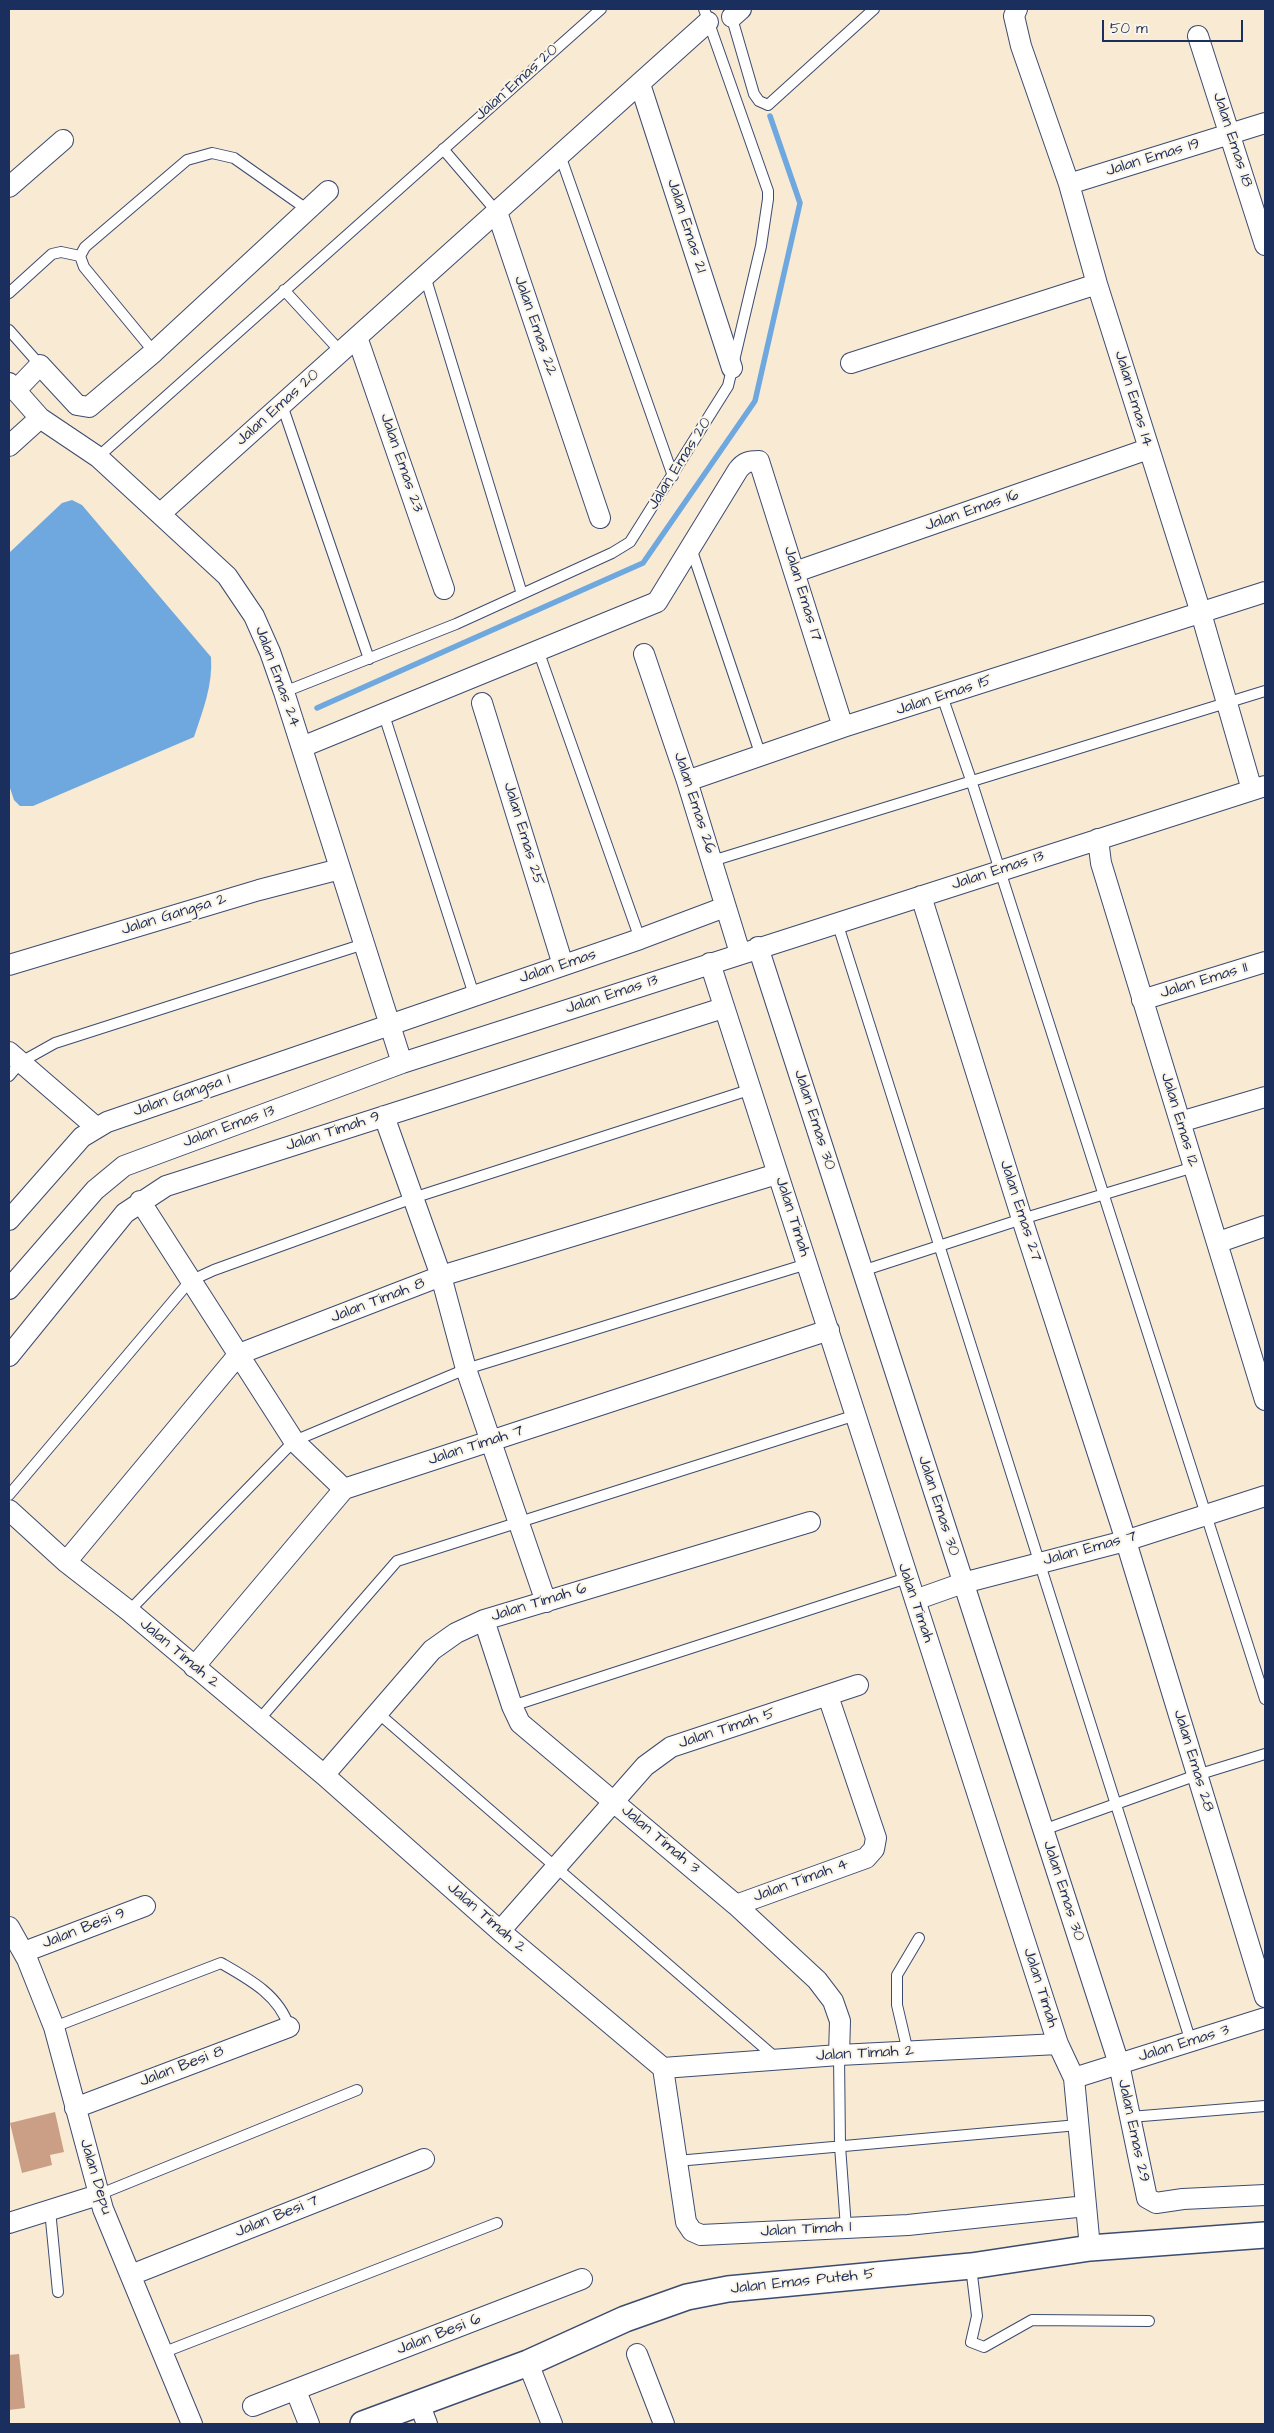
<!DOCTYPE html>
<style>
body{margin:0}
#map{position:relative;width:1274px;height:2433px;overflow:hidden;background:#f8ead3;font-family:"Architects Daughter",sans-serif}
canvas{display:block}
.frame{position:absolute;inset:0;border:10px solid #1b2f5e;pointer-events:none}
.scale{position:absolute;left:1102px;top:20px;width:141px;height:22px;box-sizing:border-box;border:2px solid #1b2f5e;border-top:0;padding-left:6px;font-size:15px;line-height:18px;white-space:nowrap;color:#1b2f5e;-webkit-text-stroke:4px #fcf5e5;paint-order:stroke}
</style>
<div id="map">
<canvas width="1274" height="2433"></canvas>
<div class="frame"></div>
<div class="scale">50 m</div>
</div>
<script>
const ctx = document.querySelector('canvas').getContext('2d');
ctx.lineJoin = 'round';
function fill(path, color) {
  ctx.fillStyle = color;
  ctx.fill(path, 'evenodd');
}
function strokePath(path, color, width, dash) {
  ctx.strokeStyle = color;
  ctx.lineWidth = width;
  ctx.lineCap = dash ? 'butt' : 'round';
  ctx.setLineDash(dash || []);
  ctx.stroke(path);
}
function label(font, color, halo, rows, align = 'center') {
  ctx.font = font + ' "Architects Daughter",sans-serif';
  ctx.lineWidth = 4;
  ctx.setLineDash([]);
  ctx.textBaseline = 'middle';
  ctx.strokeStyle = halo;
  ctx.fillStyle = color;
  for (const [text, x, y, turn = 0] of rows) {
    ctx.save();
    ctx.translate(x, y);
    ctx.rotate((+turn || 0) * Math.PI / 180);
    ctx.textAlign = isNaN(turn) ? turn : align;
    if (halo) ctx.strokeText(text, 0, 0);
    ctx.fillText(text, 0, 0);
    ctx.restore();
  }
}
const water = new Path2D(`
 M72 500 82 505 211 657C213 685 203 710 194 737L33 806H20L14 800 9 785V553L62 503Z`);
const stream = new Path2D(`
 M317 708 643 563 755 401 800 203 770 116`);
const building = new Path2D(`
 M55 2112 64 2152 50 2155 52 2165 22 2173 10 2123Z
 M19 2354 25 2408 9 2410V2355Z`);
const service = new Path2D(`
 M731 15 754 94 759 101 768 105 874 9
 M443 149 497 212
 M560 155 673 476
 M425 276 522 594
 M284 290 341 352
 M9 293 52 254 61 252 80 256
 M9 330 40 365
 M154 352 84 267 80 256 85 247 187 160 212 153 234 158 308 210
 M282 405 369 659
 M98 457 601 9
 M691 548 761 756
 M538 650 640 939
 M284 692 456 624 612 553 630 542 728 386 761 246 768 199V191L704 9
 M942 696 971 780 1265 1699
 M384 715 474 995
 M712 861 1265 691
 M837 922 1191 2042
 M9 1076 21 1062 55 1043 364 944
 M862 1271 1022 1219 1194 1167
 M9 1495 190 1281 214 1270 413 1198 752 1089
 M129 1611 294 1441 466 1369 807 1264
 M512 1706 907 1578
 M378 1713 776 2058
 M258 1721 397 1561 856 1415
 M1043 1830 1197 1775 1265 1754
 M54 2027 221 1963C249 1979 279 1995 289 2027
 M908 2052 897 2005V1975L919 1938
 M839 2055 840 2146 846 2228
 M1130 2117 1265 2106
 M677 2161 1078 2125
 M98 2195 357 2090
 M50 2210 58 2292
 M971 2267 977 2316 971 2342 984 2347 1032 2320 1149 2321
 M162 2353 497 2223`);
const minor = new Path2D(`
 M1017 9 1014 16 1021 46 1069 184 1097 284 1201 613 1252 790
 M732 17 741 9
 M1198 36 1265 245
 M640 84 732 368
 M1069 184 1265 123
 M9 187 63 140
 M497 212 600 518
 M357 337 444 589
 M851 363 1097 284
 M9 383 40 418 98 457 227 576 254 616 270 652 284 692 402 1063
 M16 390 40 365 77 405 89 407 154 352 328 191
 M9 446 40 418
 M161 513 708 22
 M795 572 1148 449
 M644 654 687 781 740 953
 M482 703 563 965
 M302 747 657 602 738 470C744 462 749 461 759 461L843 727
 M687 781 843 727 1265 592
 M1098 839 1101 863 1265 1400
 M921 896 1022 1219 1121 1525 1265 1997
 M758 947 1119 2064 1147 2198 1156 2203 1183 2199 1265 2195
 M710 963 1058 2044 1074 2078 1090 2248
 M9 965 259 890 340 869
 M1142 1000 1265 962
 M9 1052 97 1128
 M384 1116 441 1276 466 1369 546 1602
 M1180 1122 1265 1097
 M140 1201 294 1441 344 1489
 M9 1220 82 1137 107 1122 640 939 725 907
 M1219 1242 1265 1226
 M9 1289 95 1190 124 1166 402 1063 1265 786
 M9 1356 125 1213 166 1186 723 1008
 M9 1510 66 1562 129 1611 324 1775 500 1931 663 2068 839 2055 1058 2044
 M66 1562 239 1354 441 1276 777 1174
 M915 1600 963 1583 1125 1541 1265 1496
 M484 1620 512 1706 520 1723 736 1905 817 1980 833 2001 840 2021 839 2055
 M194 1667 344 1489 829 1330
 M324 1775 432 1650 456 1633 484 1620 810 1522
 M736 1905 866 1858 874 1849 876 1838 828 1696
 M9 1927 27 1959 54 2027 103 2209 192 2424
 M500 1931 645 1766 671 1747 858 1685
 M24 1952 145 1906
 M663 2068 686 2222 692 2231 701 2235 908 2225 1086 2206
 M1074 2078 1265 2018
 M75 2108 289 2027
 M9 2223 98 2195
 M131 2275 424 2159
 M637 2354 664 2424
 M528 2363 552 2424
 M296 2391 309 2424
 M419 2403 427 2424
 M253 2406 582 2279`);
const tertiary = new Path2D(`
 M363 2424 528 2363 625 2319 687 2297 728 2289 971 2266 1090 2248 1265 2235`);
const streetNames = [
 ["Jalan Emas 20",517,83,-42],
 ["Jalan Emas 18",1232,140,72],
 ["Jalan Emas 19",1153,158,-17],
 ["Jalan Emas 21",686,226,72],
 ["Jalan Emas 22",535,326,71],
 ["Jalan Emas 14",1133,399,73],
 ["Jalan Emas 20",278,408,-42],
 ["Jalan Emas 23",401,463,71],
 ["Jalan Emas 20",680,464,-58],
 ["Jalan Emas 16",972,511,-19],
 ["Jalan Emas 17",802,594,73],
 ["Jalan Emas 24",277,677,70],
 ["Jalan Emas 15",944,696,-18],
 ["Jalan Emas 26",694,803,72],
 ["Jalan Emas 25",523,834,73],
 ["Jalan Emas 13",998,871,-18],
 ["Jalan Gangsa 2",174,915,-17],
 ["Jalan Emas",558,967,-18],
 ["Jalan Emas 11",1204,981,-17],
 ["Jalan Emas 13",612,995,-18],
 ["Jalan Gangsa 1",182,1096,-19],
 ["Jalan Emas 30",814,1120,72],
 ["Jalan Emas 12",1179,1120,73],
 ["Jalan Emas 13",229,1127,-20],
 ["Jalan Timah 9",333,1132,-18],
 ["Jalan Emas 27",1020,1211,72],
 ["Jalan Timah",792,1217,72],
 ["Jalan Timah 8",378,1301,-21],
 ["Jalan Timah 7",476,1446,-18],
 ["Jalan Emas 30",938,1506,72],
 ["Jalan Emas 7",1090,1549,-15],
 ["Jalan Timah 6",539,1603,-17],
 ["Jalan Timah",915,1603,71],
 ["Jalan Timah 2",179,1654,40],
 ["Jalan Timah 5",727,1729,-18],
 ["Jalan Emas 28",1193,1761,73],
 ["Jalan Timah 3",660,1840,40],
 ["Jalan Timah 4",801,1881,-20],
 ["Jalan Emas 30",1063,1891,72],
 ["Jalan Timah 2",486,1918,41],
 ["Jalan Besi 9",84,1929,-21],
 ["Jalan Timah",1040,1988,72],
 ["Jalan Emas 3",1184,2044,-17],
 ["Jalan Timah 2",865,2054,-3],
 ["Jalan Besi 8",182,2067,-21],
 ["Jalan Emas 29",1133,2131,78],
 ["Jalan Depu",95,2177,73],
 ["Jalan Besi 7",277,2217,-22],
 ["Jalan Timah 1",806,2230,-3],
 ["Jalan Emas Puteh 5",803,2282,-6],
 ["Jalan Besi 6",439,2335,-21]
];
fill(water, '#6fa8df');
strokePath(stream, '#6fa8df', 5.5);
fill(building, '#cb9e86');
strokePath(service, '#3c4b70', 12);
strokePath(minor, '#3c4b70', 22);
strokePath(tertiary, '#3c4b70', 28);
strokePath(service, '#fff', 10);
strokePath(minor, '#fff', 20);
strokePath(tertiary, '#fff', 25);
label('16px', '#1b2f5e', '#fcf5e5', streetNames);
</script>
